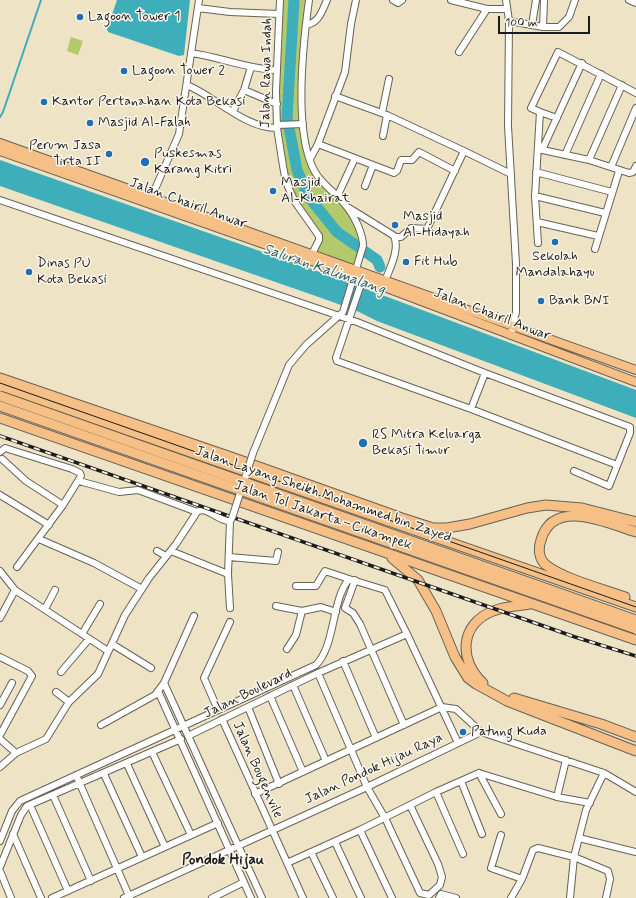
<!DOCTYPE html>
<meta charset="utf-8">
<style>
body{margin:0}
#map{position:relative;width:636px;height:898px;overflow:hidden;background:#eee3c4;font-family:Mynerve,sans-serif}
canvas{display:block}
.scale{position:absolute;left:498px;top:16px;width:92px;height:18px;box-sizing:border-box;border:2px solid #1c1c1c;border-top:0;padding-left:5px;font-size:12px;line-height:14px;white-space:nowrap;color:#1c1c1c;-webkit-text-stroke:3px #fbf7ec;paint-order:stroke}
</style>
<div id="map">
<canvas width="636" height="898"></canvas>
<div class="scale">100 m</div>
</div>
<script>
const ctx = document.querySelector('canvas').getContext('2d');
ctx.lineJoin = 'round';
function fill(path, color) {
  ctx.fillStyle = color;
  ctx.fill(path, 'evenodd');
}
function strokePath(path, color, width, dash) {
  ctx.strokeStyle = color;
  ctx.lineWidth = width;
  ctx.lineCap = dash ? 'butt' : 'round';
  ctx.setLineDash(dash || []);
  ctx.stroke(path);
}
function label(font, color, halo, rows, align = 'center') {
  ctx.font = font + ' Mynerve,sans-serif';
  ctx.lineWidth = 3;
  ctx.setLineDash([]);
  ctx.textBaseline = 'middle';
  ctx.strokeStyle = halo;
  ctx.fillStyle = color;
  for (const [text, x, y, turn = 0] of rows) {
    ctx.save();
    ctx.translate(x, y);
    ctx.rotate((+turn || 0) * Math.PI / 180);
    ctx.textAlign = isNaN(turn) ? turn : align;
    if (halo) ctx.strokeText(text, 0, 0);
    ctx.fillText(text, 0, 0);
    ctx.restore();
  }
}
const green = new Path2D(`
 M280 0H309L306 25 303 124 314 171 348 207 363 239 357 271 312 254 319 239 290 193 278 134Z
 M71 37 83 41 78 55 67 51Z`);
const water = new Path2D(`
 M117 0H190L184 55 179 56 108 32 107 29Z
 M0 160 334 277 636 390V418L377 321 357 311 330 301 0 186Z`);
const stream = new Path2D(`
 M0 117 3 112 41 0`);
const river = new Path2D(`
 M294 0 287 117 297 170 308 196 337 232 377 260 380 267`);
const minor = new Path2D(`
 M280 0 276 91 277 128 283 166 286 182 295 202 319 236V240L312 254
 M393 0 398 3 402 0
 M451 0 487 9H507
 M506 0 509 21 508 126 516 264V312L511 336
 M629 0 636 3
 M198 8 230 12 279 14
 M509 21 543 27H559L569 17 575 0
 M306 25C319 23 322 11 327 0
 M532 25 536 0
 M543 27 544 0
 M459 52 487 9
 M191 53C220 57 247 69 276 70
 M187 85C216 97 244 128 277 128
 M244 90 277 104
 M335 96 387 115 464 151 427 229 411 228 401 237H396L349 208
 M233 111 244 90 251 67
 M540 112 531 108 558 52 636 93
 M382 113 389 79
 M277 125 303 124
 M383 136 387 115
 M318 144 394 173 397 171 401 160H412L419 152 455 171
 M538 149 589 160 629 173 633 172 636 166
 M542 150 582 63
 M464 151 511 174
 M565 155 601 74
 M310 159 318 144 345 72 351 24 356 0
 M589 160 622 85
 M611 167 636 108
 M536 172 612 192
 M365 186 373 165
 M152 196 179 134 199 0
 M535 196 605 213
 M337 197 355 158
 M0 200 357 322 485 373 630 427V433L609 486 574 471
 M537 222 598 236
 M538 243 535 196 540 112 557 118
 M595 249 619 171
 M364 275 336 358 337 361 471 409 617 465
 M385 281C390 268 400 249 394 236
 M471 409 485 373
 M0 452 5 448 72 469 80 473 81 476 63 505 17 567
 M253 453 289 365 306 345 343 312 363 246C363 234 355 217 347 207 338 194 323 186 315 172 293 133 303 44 309 0
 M2 459 26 481 63 505
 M79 481 119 492 138 490 197 512
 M0 495 49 525
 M230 521 228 574 230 608
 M39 539 94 563 142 589
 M157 551 166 556
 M171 551 228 574
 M229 557 276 561 278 552
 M0 571 15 590 108 651
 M355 580 345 608 353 613 360 624 404 725
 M296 586H316L325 571 349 579
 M276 606 302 611 321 607 336 612
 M45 609 55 590
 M0 618 15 590
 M82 634 100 604
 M112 644 151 668
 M287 649 296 635 302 611
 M0 657 28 671 32 676 0 735
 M343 661 376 738
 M61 672 89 639
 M318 673 367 787 385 818 420 893 429 895 440 885 442 877 438 864 410 805
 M164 683 262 898
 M293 685 326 761
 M158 691 251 898
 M56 692 69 702
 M270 696 303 772
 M0 705 12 683
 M248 707 279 784
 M218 710 204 678 230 622
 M222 719 303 898
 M101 725 155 695 164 683 194 616
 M188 736 318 673 407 634 458 743
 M0 739 16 753
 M152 752 191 835
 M127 764 165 847
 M0 767 16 753 46 739 69 702 98 674 125 615 149 578 176 544 197 512C207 505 218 522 230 521L232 518
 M479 773 501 814
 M104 774 142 857
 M76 775 130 898
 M461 781 482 834
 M436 792 463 854
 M255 794 442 707 456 709 481 732
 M53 795 91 881
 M557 797 566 760
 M30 805 68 891
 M360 830 392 898
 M13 834 41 898
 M501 835 491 868 522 879
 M579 838 636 852
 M0 841 12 811 20 801 316 665C336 644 331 601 349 579L385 590 407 634
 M335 842 361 898
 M311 852 333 898
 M287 863 360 830 436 792 479 773 557 797 590 803
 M0 867 21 815 27 806 181 739
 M0 871 11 898
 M52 898 218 823
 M124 898 367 787 481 732 604 773 636 792
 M212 898 244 882
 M439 898 441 894 456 898
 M511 898 522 879 533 850 538 848 574 857 586 810 604 773
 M570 898 574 857 608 871 610 879 606 898`);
const major = new Path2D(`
 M0 143 636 370
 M0 151 363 279 636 382`);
const highway = new Path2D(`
 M0 378 234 458 402 518 433 528H447L470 524 527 508 546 505 582 508 636 522
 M0 386 636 607
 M0 418 636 640
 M392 558 418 580 436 611 455 657 468 678 476 684 507 701 636 751
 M625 597C603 589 564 579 546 565 539 559 538 549 541 540 553 497 607 523 636 532
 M483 683C458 660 460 624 493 611 505 606 518 606 530 604
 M514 698 601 724 636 737`);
const tram = new Path2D(`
 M0 383 636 607`);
const rail = new Path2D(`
 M0 436 575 637 636 656`);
const minorBridge = new Path2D(`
 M232 518 253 453`);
const highwayBridge = new Path2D(`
 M0 396 636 620
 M0 406 636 629`);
const markers = [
 [80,17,4,"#1f6fb2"],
 [124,71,4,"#1f6fb2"],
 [44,102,4,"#1f6fb2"],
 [90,123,4,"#1f6fb2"],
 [109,154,4,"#1f6fb2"],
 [145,162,5,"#1f6fb2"],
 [273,191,4,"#1f6fb2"],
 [395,225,4,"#1f6fb2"],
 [555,242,4,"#1f6fb2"],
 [406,262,4,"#1f6fb2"],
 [29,272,4,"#1f6fb2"],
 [541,301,4,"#1f6fb2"],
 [363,443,5,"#1f6fb2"],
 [463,732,4,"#1f6fb2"]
];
const poiNames = [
 ["Lagoon Tower 1",88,17],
 ["Lagoon Tower 2",132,71],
 ["Kantor Pertanahan Kota Bekasi",52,102],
 ["Masjid Al-Falah",98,123],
 ["Perum Jasa",101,146,"right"],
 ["Tirta II",101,162,"right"],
 ["Puskesmas",154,154],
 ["Karang Kitri",154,170],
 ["Masjid",281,183],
 ["Al-Khairat",281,199],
 ["Masjid",403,217],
 ["Al-Hidayah",403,233],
 ["Sekolah",555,257,"center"],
 ["Mandalahayu",555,273,"center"],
 ["Fit Hub",414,262],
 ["Dinas PU",37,264],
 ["Kota Bekasi",37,280],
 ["Bank BNI",549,301],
 ["RS Mitra Keluarga",372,435],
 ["Bekasi Timur",372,451],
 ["Patung Kuda",471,732]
];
const streetNames = [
 ["Jalan Rawa Indah",267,73,-89],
 ["Jalan Chairil Anwar",188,204,20],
 ["Jalan Chairil Anwar",492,315,21],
 ["Jalan Layang Sheikh Mohammed bin Zayed",323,495,19],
 ["Jalan Tol Jakarta–Cikampek",323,516,19],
 ["Jalan Boulevard",248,694,-26],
 ["Jalan Pondok Hijau Raya",374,769,-25],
 ["Jalan Bougenvile",257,770,66]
];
const waterNames = [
 ["Saluran Kalimalang",324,270,19]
];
const neighbourhoodNames = [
 ["Pondok Hijau",223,861]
];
fill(green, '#b4c86c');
fill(water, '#3eaeba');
strokePath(stream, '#3eaeba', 2);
strokePath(river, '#3eaeba', 11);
strokePath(minor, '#666257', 8);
strokePath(major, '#666257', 10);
strokePath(highway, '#666257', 11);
strokePath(minor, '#fff', 6);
strokePath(major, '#f5bf86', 8);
strokePath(highway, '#f5bf86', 9);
strokePath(tram, '#1c1c1c', 1);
strokePath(rail, '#1c1c1c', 3.5);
strokePath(rail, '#fbf7ec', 2, [6]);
strokePath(minorBridge, '#666257', 8, []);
strokePath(highwayBridge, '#666257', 11, []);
strokePath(minorBridge, '#fff', 6);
strokePath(highwayBridge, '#f5bf86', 9);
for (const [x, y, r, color] of markers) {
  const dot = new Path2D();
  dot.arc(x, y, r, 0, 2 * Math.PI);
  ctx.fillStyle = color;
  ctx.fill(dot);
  strokePath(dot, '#fbf7ec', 1.5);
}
label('14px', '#1c1c1c', '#fbf7ec', poiNames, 'left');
label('14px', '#1c1c1c', '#fbf7ec', streetNames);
label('italic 15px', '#2b5e63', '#fbf7ec', waterNames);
label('bold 15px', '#1c1c1c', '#fbf7ec', neighbourhoodNames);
</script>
